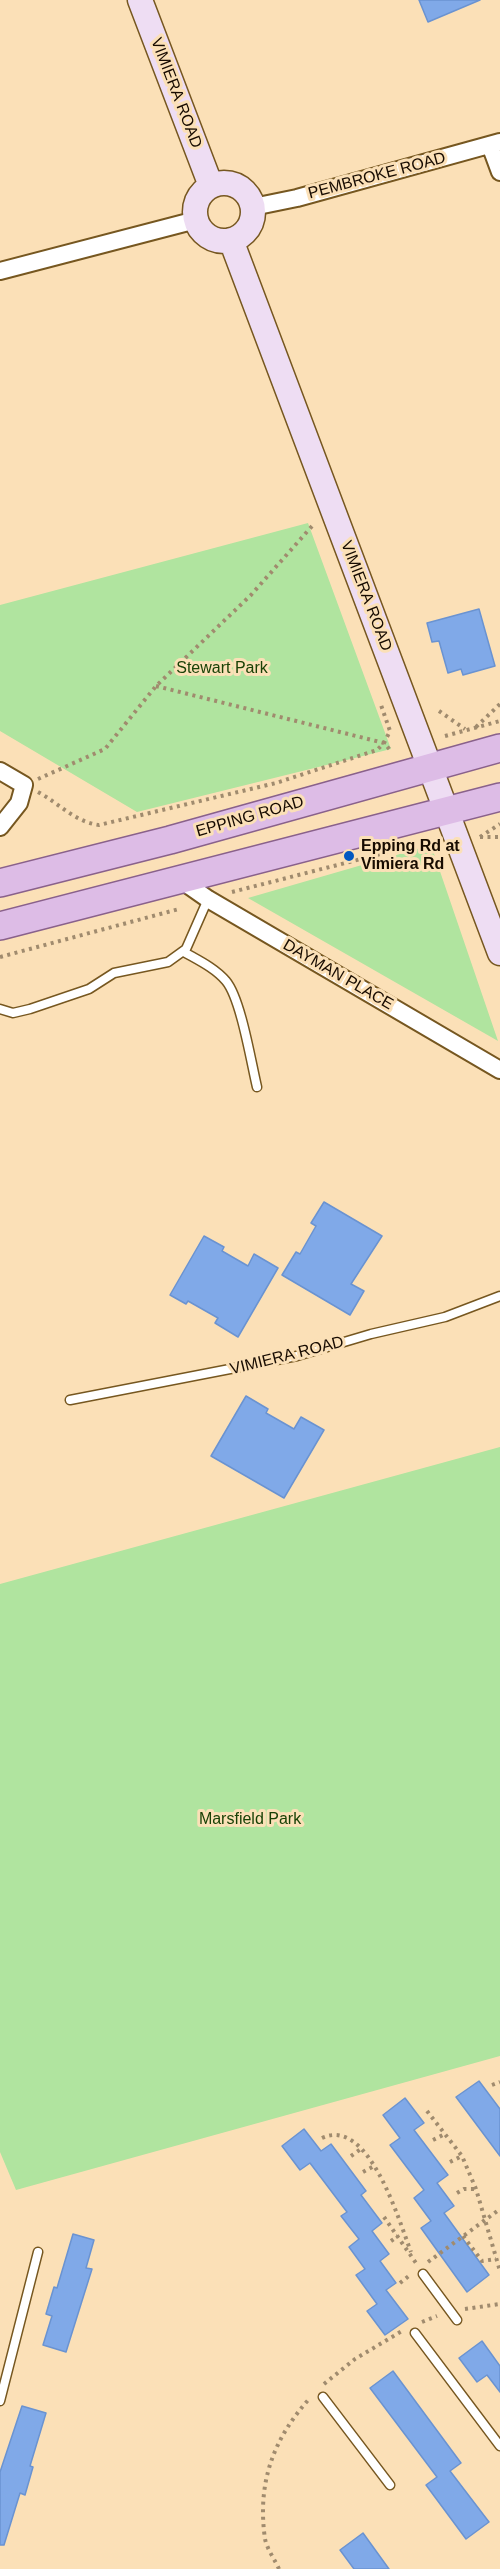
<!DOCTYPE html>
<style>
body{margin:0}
canvas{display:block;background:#fbe0b7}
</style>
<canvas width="500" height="2569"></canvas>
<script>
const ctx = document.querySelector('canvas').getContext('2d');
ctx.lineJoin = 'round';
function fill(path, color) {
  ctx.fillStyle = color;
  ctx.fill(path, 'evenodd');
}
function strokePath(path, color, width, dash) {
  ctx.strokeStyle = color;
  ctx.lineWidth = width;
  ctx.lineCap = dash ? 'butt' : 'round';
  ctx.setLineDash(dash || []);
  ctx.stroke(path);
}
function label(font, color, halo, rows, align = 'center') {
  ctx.font = font + ' Arial,sans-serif';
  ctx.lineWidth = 6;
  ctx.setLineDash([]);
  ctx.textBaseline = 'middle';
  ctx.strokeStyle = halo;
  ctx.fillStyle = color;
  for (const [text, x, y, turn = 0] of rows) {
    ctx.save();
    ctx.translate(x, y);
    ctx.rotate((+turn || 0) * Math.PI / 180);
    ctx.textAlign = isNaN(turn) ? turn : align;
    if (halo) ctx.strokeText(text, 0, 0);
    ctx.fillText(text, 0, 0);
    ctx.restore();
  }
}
const green = new Path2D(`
 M308 523 391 749 137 812 0 731V605Z
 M431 845 498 1041 248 898Z
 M500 1447V2056L16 2190 0 2152V1584Z`);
const building = new Path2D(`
 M419 0H480L428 22Z
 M479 609 495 666 463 675 461 669 448 673 439 641 432 642 427 623Z
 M324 1202 382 1236 351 1284 364 1291 350 1315 282 1275 296 1252 300 1254 316 1226 311 1223Z
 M204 1236 224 1247 222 1251 248 1266 254 1254 278 1268 238 1337 215 1323 218 1318 188 1301 186 1304 170 1295Z
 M246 1396 268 1409 266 1413 294 1429 301 1417 324 1430 284 1498 211 1456Z
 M479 2081 500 2109V2156L456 2097Z
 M405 2098 424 2123 414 2130 448 2175 437 2183 454 2206 444 2213 489 2275 467 2292 421 2228 431 2221 414 2198 424 2190 390 2145 400 2138 383 2115Z
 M304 2129 321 2151 331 2144 366 2191 361 2195 382 2223 372 2231 389 2254 380 2261 396 2283 386 2290 408 2319 385 2335 367 2311 377 2304 356 2275 365 2269 349 2247 359 2239 341 2216 347 2212 310 2163 300 2170 282 2146Z
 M73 2234 94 2240 86 2268 92 2269 66 2352 43 2345 52 2316 46 2314 54 2287 57 2288Z
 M482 2341 500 2366V2392L487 2375 477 2382 459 2358Z
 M393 2371 461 2463 450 2471 489 2522 466 2539 426 2485 437 2477 370 2388Z
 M22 2406 46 2413 30 2466 33 2467 25 2495 20 2493 4 2545H0V2472Z
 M363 2533 389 2569H354L340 2550Z`);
const path = new Path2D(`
 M156 686 384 743 391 751
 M439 711 465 729
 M476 727 500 704
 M445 736 500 721
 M38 779 105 749 156 686 251 595 313 525
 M38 792C60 804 75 822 99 825L276 783 377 750 384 743 390 731 381 705
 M480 837 500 824
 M480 837H500
 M232 892 396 850
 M0 957 179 909
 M492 2085 500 2082
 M427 2111 462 2156 476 2189 500 2271
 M322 2138C369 2116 399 2221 411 2252
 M433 2140 445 2134
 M351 2156 361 2149
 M450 2162 462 2156
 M363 2172 374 2166
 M457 2193 464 2189H476
 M384 2217 416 2263
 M463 2236 482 2261 496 2259
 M391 2241 398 2236
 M428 2262 500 2209
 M400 2283 410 2275
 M465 2309 500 2304
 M422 2322 437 2316
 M324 2384 355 2359 402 2331
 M279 2569C275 2560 267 2549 265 2539 257 2483 273 2439 310 2398`);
const lane = new Path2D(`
 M184 952C198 960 215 968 226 981 241 999 251 1062 257 1087
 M0 1009 13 1013 30 1009 89 989 114 973 168 962 186 949 208 899
 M70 1400 297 1356 371 1334 445 1317 500 1296
 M423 2274 457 2320
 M415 2333 500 2446
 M323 2397 390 2485
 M0 2401 38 2252`);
const street = new Path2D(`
 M490 145 500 172
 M253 207 297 198 500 142
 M0 271 196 220
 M0 771 24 785 19 803 0 827
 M178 878 208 899 500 1070`);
const secondary = new Path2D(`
 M140 0 211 186
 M195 212a29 29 0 1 1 58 0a29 29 0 1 1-58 0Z
 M231 240 500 953`);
const primary = new Path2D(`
 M0 883 170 840 500 748
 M0 926 500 797`);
const markers = [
 [349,856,6,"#0258c1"]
];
const streetNames = [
 ["VIMIERA ROAD",176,93,69],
 ["PEMBROKE ROAD",377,176,-15],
 ["VIMIERA ROAD",366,596,69],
 ["EPPING ROAD",250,817,-16],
 ["DAYMAN PLACE",338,975,30],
 ["VIMIERA ROAD",287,1356,-14]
];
const parkNames = [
 ["Stewart Park",222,669],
 ["Marsfield Park",250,1820]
];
const poiNames = [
 ["Epping Rd at",361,847],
 ["Vimiera Rd",361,865]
];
fill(green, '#b0e49f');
fill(building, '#80a9e8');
strokePath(building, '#6a93d1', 1.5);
strokePath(lane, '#765720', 11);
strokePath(street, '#765720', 20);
strokePath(secondary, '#765720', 27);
strokePath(primary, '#89618b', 30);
strokePath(path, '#a08b6e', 4, [3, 4.5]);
strokePath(lane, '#fff', 8);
strokePath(street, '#fff', 16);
strokePath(secondary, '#eeddf3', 24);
strokePath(primary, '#ddbce6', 27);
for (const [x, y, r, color] of markers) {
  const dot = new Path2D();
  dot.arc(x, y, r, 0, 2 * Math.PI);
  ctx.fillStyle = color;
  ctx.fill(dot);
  strokePath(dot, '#fbe0b7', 2);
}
label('16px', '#170b00', '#fbe0b7', streetNames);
label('16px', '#184106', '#fbe0b7', parkNames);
label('bold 16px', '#170b00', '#fbe0b7', poiNames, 'left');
</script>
